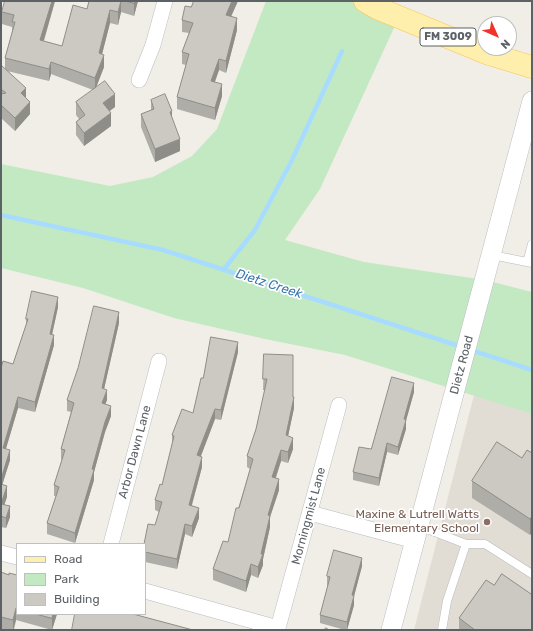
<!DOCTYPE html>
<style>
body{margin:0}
#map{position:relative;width:533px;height:631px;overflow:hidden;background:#f0eee6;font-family:Rubik,sans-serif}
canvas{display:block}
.frame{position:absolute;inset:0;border:2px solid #5d6267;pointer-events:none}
.legend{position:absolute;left:16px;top:543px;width:130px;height:72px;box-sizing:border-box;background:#fff;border:1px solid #bec0c2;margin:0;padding:5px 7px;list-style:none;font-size:12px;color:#5d6267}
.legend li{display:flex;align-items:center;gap:8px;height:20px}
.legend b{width:20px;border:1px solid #bec0c2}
.north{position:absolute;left:477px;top:16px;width:40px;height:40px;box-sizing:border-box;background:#fff;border:1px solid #bec0c2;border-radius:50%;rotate:135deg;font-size:11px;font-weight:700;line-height:16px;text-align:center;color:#5d6267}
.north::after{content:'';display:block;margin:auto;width:14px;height:18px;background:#f2332b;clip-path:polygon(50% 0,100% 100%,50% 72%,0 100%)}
</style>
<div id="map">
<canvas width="533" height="631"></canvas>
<div class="frame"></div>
<ul class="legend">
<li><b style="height:5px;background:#ffefad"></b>Road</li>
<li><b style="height:11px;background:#c3e9c2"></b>Park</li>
<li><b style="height:11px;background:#ccc9c3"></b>Building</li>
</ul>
<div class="north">N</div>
</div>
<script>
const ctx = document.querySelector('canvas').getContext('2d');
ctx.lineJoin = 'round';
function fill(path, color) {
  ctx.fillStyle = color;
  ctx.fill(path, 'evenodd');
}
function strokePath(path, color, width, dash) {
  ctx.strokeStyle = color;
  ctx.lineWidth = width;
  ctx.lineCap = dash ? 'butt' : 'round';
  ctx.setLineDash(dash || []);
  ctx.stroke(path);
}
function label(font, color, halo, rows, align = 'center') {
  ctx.font = font + ' Rubik,sans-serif';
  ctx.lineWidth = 3.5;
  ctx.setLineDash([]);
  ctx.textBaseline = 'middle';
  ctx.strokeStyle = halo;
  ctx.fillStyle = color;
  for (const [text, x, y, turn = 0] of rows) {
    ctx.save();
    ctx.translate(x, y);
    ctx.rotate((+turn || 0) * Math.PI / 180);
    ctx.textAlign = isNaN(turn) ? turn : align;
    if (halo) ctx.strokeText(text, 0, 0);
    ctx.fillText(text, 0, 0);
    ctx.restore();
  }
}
const education = new Path2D(`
 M474 395 532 414V630H414Z`);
const green = new Path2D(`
 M266 1H365L399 17 320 189 285 240 364 262 485 280 532 292V414L345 355 265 339 174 318 83 288 1 268V164L110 186 153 177 192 156 217 129Z`);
const stream = new Path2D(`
 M1 215 163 250 462 347
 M224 269 255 230 292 160 342 51
 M471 350 532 370`);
const service = new Path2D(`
 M492 255 532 263
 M527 262 532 244
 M419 526 466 544
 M442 630 447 601 466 544H485L532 574`);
const minor = new Path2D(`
 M139 80 153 45 165 1
 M310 513 415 541
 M111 544 159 361
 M1 553 17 557
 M145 591 278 628 339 405`);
const tertiary = new Path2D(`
 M391 630 532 101`);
const primary = new Path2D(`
 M365 1 377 8 489 54 532 67`);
const wall = new Path2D(`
 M55 1 44 41 62 46 87 9 89 1H138L134 16 121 12 118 25 110 23 102 54 104 67 96 88 115 107 110 111 111 126 84 146 76 135V122L79 119 76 115V102L93 90 51 74 49 81 7 71 26 98 30 114 15 131 1 118V65L5 69V58L12 32V27L2 24V12Z
 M238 1 231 17 237 30 226 73 219 70 215 82 222 96 215 120 177 109V97L186 65 182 64V52L189 33 182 32V20L191 7Z
 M151 100 172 118 180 151 155 162 141 127V114L151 110Z
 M58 307 52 334 54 345 35 412 18 408 6 449 10 460 2 485 7 497 4 505 10 517 6 528 1 527V368L13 364 26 327V319Z
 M119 323 104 389 107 400 105 404 111 416 105 432 94 472V480L75 543 47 534V523L56 496H54V485L62 460 61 459V449L71 412 67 411V400Z
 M238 352 221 420 215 419 201 456 202 467 192 505 199 518 192 537 185 534 177 569 145 562V544L155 525 159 512 155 510V500L162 485 172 444V435L193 413 203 378Z
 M264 354 293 397 294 408 288 436 293 449 288 463 281 461 276 478 279 490 270 517V527L263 559V565L258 578 251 575 246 592 213 580V569L228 542 250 469 247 467V456L256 429 265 390H263Z
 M414 392 406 420V429L398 455 387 452 379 486 353 480V472Z
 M532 453 530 535 472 498V481Z
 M362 566 354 596V605L347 630H345L320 623V615L328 585H327V576Z
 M1 572 9 575H17V614H57L52 630 16 620 14 630H7L1 629Z
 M459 618 532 630H459Z`);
const shadedWall = new Path2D(`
 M52 1H55L40 53V40Z
 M121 1V12L118 25V12Z
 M135 1H138L134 16V3Z
 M232 1H238L226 27V15Z
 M110 10V23L99 66V53Z
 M237 18V30L226 73V61Z
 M104 55V67L95 90V78Z
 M219 59V70L211 92V81Z
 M51 62V74L49 81V69Z
 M222 84V96L215 120V108Z
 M26 88V101L21 93Z
 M115 94V107L103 115V103Z
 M30 102V114L15 131V118Z
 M172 111V124L170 112Z
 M111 113V126L84 146V133Z
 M180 139V151L155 162V149Z
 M58 297V307L50 344V334Z
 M119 312V323L102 398V388Z
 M54 335V345L35 412V402Z
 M238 342V352L221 420V410Z
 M414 383V392L404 428V419Z
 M107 390V400L102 413V403Z
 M18 397V408L3 458V448Z
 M294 397V408L286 446V435Z
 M111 406V416L105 432 94 472V480L75 543V533L105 422Z
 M215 409V419L197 466V455Z
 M406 420V429L398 455V447Z
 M293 438V449L288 463V452Z
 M387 443V452L379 486V478Z
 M10 450V460L1 489V479Z
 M281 450V461L272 488V477Z
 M202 457V467L189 515V505Z
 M279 479V490L270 517V527L263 559V565L258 578V567L261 554 268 515Z
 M7 486V497L1 514V504Z
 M10 506V517L6 528V518Z
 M199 508V518L192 537V526Z
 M532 516V533L530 535V519Z
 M185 524V534L177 569V559Z
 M362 558V566L352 604V595Z
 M251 564V575L246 592V581Z
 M354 596V605L347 630V622Z
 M16 608V620L13 630V620Z
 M53 614H57L52 630V618Z`);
const building = new Path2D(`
 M5 1H52L40 40 62 46 73 5 87 9 89 1H121L118 12 110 10 99 53 104 55 95 78 51 62 49 69 5 58 15 22H12L14 15 2 12Z
 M126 1H135L134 3Z
 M194 1H232L226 15 237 18 226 61 219 59 211 81 222 84 215 108 177 97 189 54 182 52 193 23 182 20 185 6 191 7Z
 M1 65 26 88 21 93 30 102 15 118 1 105V94L6 93 1 89Z
 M105 81 115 94 103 103 111 113 84 133 76 122 85 115 76 102Z
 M165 94 172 111 170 112 180 139 155 149 141 114 154 109 151 100Z
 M32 291 58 297 50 334 54 335 35 402 18 397 3 448 10 450 1 479V368L3 361 13 364 28 319H26Z
 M94 306 119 312 102 388 107 390 102 403 111 406 105 422 92 469 94 470 75 533 47 523 59 487 54 485 65 450 61 449 74 403 67 400 78 368Z
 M211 337 238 342 221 410 215 409 197 455 202 457 189 505 199 508 192 526 185 524 177 559 145 552V544H144L148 524 155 525 162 502 155 500 160 484 162 485 174 436 172 435 182 409 193 413 201 378H203Z
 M264 354 293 355V397H294L286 435 293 438 288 452 281 450 272 477 279 479 268 515 270 516 261 554H263L258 567 251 564 246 581 213 569 223 541 228 542 236 508H239L253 459 247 456 256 429 267 379H263Z
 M392 377 414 383 404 419 406 420 398 447 387 443 379 478 353 472 359 447 371 449Z
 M497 442 522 458 527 450 532 453V516L530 519 472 481Z
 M1 484 7 486 1 504 10 506 6 518 1 516Z
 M334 550 362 558 352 595 354 596 347 622 320 615 330 577 327 576Z
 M1 572 9 575V573L17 575V609L16 608 13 620 1 617Z
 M502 574 531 594 532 593V630H475L459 618 486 580 494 585Z
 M36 614H53L52 618Z
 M75 614H133L193 630H72Z
 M326 628 329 630H324Z`);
const markers = [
 [487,522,4,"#8d6e63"]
];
const shields = [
 [448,37,56]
];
const shieldNames = [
 ["FM 3009",448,37]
];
const streetNames = [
 ["Dietz Road",462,365,-75],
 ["Arbor Dawn Lane",135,452,-75],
 ["Morningmist Lane",309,516,-75]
];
const educationNames = [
 ["Maxine & Lutrell Watts",479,515],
 ["Elementary School",479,529]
];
const waterNames = [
 ["Dietz Creek",269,284,18]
];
fill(education, '#e1ddd4');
fill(green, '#c3e9c2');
strokePath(stream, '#a8dcff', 4.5);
strokePath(service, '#b8bcc0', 9);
strokePath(minor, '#b8bcc0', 16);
strokePath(tertiary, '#b8bcc0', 20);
strokePath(primary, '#f8c557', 23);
strokePath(service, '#fff', 8);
strokePath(minor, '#fff', 15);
strokePath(tertiary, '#fff', 19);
strokePath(primary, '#ffefad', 22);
fill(wall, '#afada8');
fill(shadedWall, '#8f8d88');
fill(building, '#ccc9c3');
strokePath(building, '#8f8d88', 1);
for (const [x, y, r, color] of markers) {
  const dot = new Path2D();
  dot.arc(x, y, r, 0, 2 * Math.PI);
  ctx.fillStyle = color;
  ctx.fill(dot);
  strokePath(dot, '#fff', 1.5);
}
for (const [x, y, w] of shields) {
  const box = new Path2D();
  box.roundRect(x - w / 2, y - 9, w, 18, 3);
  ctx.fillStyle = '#fff';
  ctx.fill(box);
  strokePath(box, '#5d6267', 1);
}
label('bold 11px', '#5d6267', null, shieldNames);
label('12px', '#5d6267', '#fff', streetNames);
label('12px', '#785e54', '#fff', educationNames, 'right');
label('italic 13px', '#3c78ae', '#fff', waterNames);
</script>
